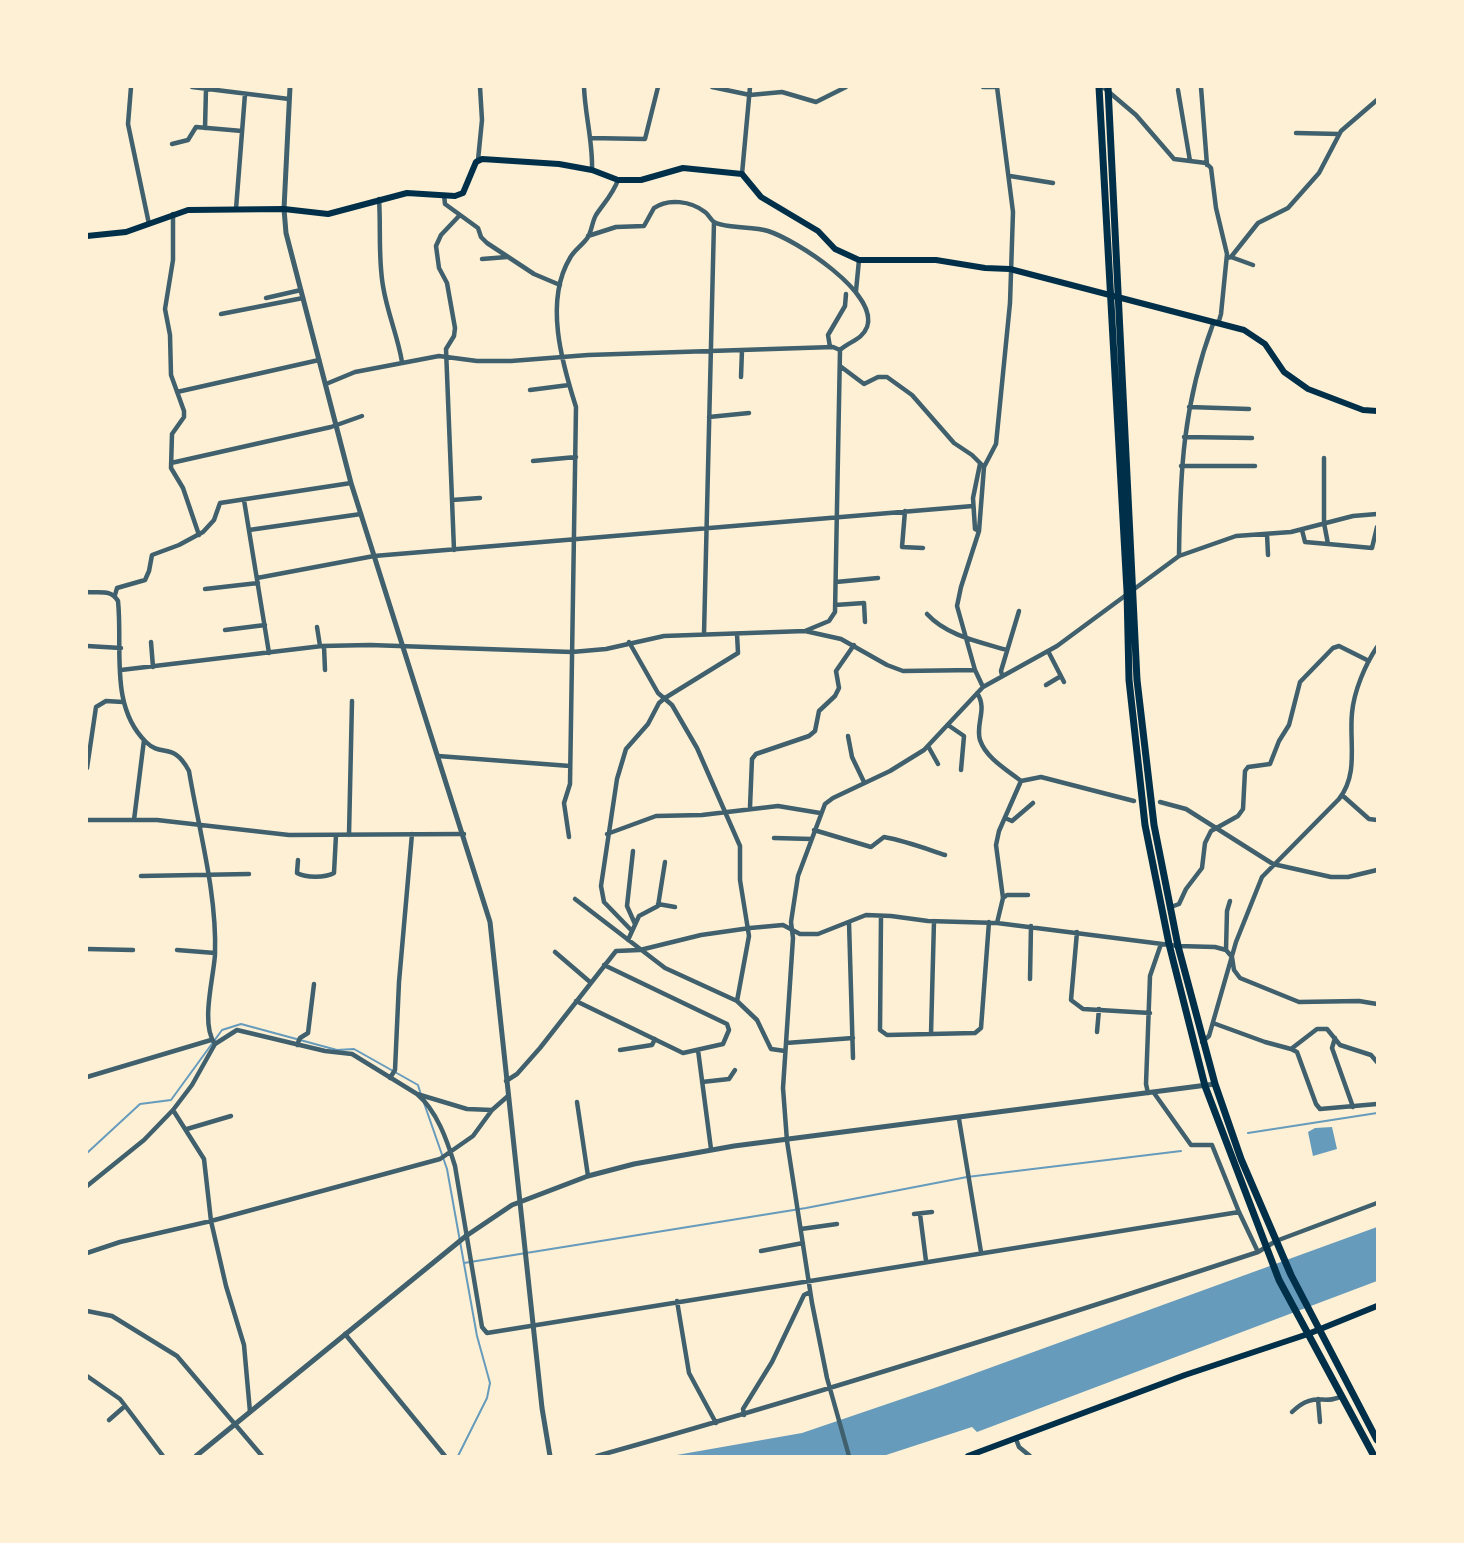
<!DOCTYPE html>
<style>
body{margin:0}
#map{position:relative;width:1464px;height:1543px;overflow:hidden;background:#fdf0d5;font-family:Karla,sans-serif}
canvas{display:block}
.frame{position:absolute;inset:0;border:88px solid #fdf0d5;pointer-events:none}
</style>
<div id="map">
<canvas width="1464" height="1543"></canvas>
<div class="frame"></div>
</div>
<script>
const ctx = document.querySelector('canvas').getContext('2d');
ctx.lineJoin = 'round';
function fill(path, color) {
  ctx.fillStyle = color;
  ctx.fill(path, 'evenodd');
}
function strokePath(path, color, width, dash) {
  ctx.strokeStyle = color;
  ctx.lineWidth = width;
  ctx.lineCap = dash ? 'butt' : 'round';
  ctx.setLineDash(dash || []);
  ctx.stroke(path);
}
const water = new Path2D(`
 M1332 1127 1337 1149 1313 1156 1308 1132 1315 1128Z
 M1377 1227V1281L977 1432 972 1427 883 1456H671L802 1433 940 1386Z`);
const stream = new Path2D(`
 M424 1103 447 1169 477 1336 490 1383 487 1398 458 1456
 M1248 1133 1377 1113
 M87 1153 140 1104 171 1100 222 1030 241 1024 337 1050 354 1049 418 1085 421 1095
 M464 1263 806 1208 967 1177 1181 1151`);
const minor = new Path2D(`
 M131 87 128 124 149 224
 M192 87 289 99
 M584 87C585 115 593 142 592 170
 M712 87 750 95 782 92 816 102 846 87
 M983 87H997
 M1103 87 1136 115 1174 159 1206 163 1211 168 1216 208 1227 254 1221 314 1219 321 1213 324C1183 404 1180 472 1179 556
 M1201 87 1207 165
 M1178 90 1190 161
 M205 128 206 89
 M1296 133 1339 134
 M590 138 645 139 658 87
 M172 144 188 140 196 127 242 131
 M478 160 482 120 480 87
 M742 174 750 87
 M1010 176 1053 183
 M444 195 445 204 478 228 481 237 487 243 534 274 560 285
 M379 199C381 228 378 257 383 286 387 312 398 337 402 362
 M236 209 245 94
 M173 214V260L165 309 170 335 171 375 184 411V417L172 434 171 468 183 488 199 535
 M588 236 616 227 644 226 654 208C668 198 691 201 705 212 708 214 711 220 714 222 727 229 753 226 768 231 796 240 879 293 867 327 862 340 850 341 840 350
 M1231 257 1253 265
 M1227 258 1231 257 1258 223 1288 208 1319 173 1341 131 1377 100
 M482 259 507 257
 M856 291 859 260
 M266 298 301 290
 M221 314 303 298
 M830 347 828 335 845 306 846 294
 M840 366 864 384 878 377H887L912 395 954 443 972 455 984 467
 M741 377 742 350
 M326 384 355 372 439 356 477 361H511L588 355 833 347 840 350
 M530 390 569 385
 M177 392 319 360
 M1189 407 1249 409
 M709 417 749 413
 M1184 437 1252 438
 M1324 458V523L1328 544 1372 548 1377 527
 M533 461 576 457
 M171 463 331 427 362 416
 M1181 466H1255
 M244 500 269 653
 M452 500 480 498
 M905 511 902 547 923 548
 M249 530 361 514
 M1302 530 1305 542 1328 544
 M979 531 975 529 973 498 980 464
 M1267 534 1268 555
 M454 550 446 349 454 336 455 328 447 283 439 268 436 246 441 235 459 216
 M257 578 374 556 973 506
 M836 582 878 578
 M205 589 258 583
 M87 592C100 593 111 589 118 601 123 648 109 706 146 742 162 758 173 741 189 771 199 831 217 893 215 954 214 977 200 1024 215 1044
 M115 595 117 588 145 580 149 571 152 555 179 545 203 532 214 520 220 503 351 483
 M835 605 864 603 865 622
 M927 614C947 636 980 642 1007 650
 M317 627 320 646
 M225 630 265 625
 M805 631 829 621 835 612 840 350
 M704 634 714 222
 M151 642 153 667
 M629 642 658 693 672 705 697 748 740 846V880L749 936 737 1001
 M87 646 121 648
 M324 646 325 670
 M1048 651 1064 682
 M121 670 322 646 370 645 572 652 606 649 664 636 805 631 841 639 887 665 903 671 975 670
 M1002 675 1001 671 1019 611
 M1046 685 1061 676
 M983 687 975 670 957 606 961 587 979 531 984 467 996 444 1010 303 1013 212 997 87
 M977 693C988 709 975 724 980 740 986 758 1007 770 1021 781L1041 777 1134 801
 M948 725 964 736 961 770
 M848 736 852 757 864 782
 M928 746 938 764
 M438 756 570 766
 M87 768 96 707 106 701 123 702
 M1342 795 1369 819 1377 820
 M1160 802 1186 809 1273 864 1331 877H1348L1377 870
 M750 807 752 759 756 754 809 736 815 731 819 711 835 696 839 688 836 671 854 645
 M1005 818 1012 821 1033 803
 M87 820H157L289 835 464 834
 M134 820 144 740
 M814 830 871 847 884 837C906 841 924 848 945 855
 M607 834 656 816 702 815 778 806 820 813
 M349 835 352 701
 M569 837 564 803 570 784 576 407C562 363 544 301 570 258 574 250 583 245 588 237 592 230 592 222 596 215 604 203 613 194 618 180
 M774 838 812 839
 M633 851 627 906 635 924
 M298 860 297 873C306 878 325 878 334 873L336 835
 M141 876 249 874
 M1003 898 1007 895H1028
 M575 899 665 968 737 1001 757 1020 771 1049 785 1051
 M658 904 675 907
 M1171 907 1179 904 1186 889 1202 868 1205 843 1211 831 1238 816 1243 809 1245 771 1248 767 1270 764 1279 741 1289 725 1300 682 1333 648 1339 646 1369 661
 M881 916 880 1030 887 1035 975 1033 981 1028 989 922
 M849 922 853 1058
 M997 923 1003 898 996 845 999 831 1021 781
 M632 931 604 902 601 886 617 779 626 749 648 724 659 703 665 698 738 653 737 634
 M1077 932 1071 1000 1083 1009 1150 1013
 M628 940 639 916 658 906 665 862
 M87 949 133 950
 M177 950 215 953
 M1226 950 1227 911 1230 901
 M555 952 590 982
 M1030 979 1031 926
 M576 1001 683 1053 723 1044 729 1030 727 1024 604 965
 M1213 1023 1265 1042 1291 1049 1317 1029H1327L1340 1045 1371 1055 1377 1062
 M1097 1032 1099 1009
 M931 1034 934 921
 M1335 1038 1332 1048 1353 1107
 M1202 1042 1209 1036 1236 942 1262 877 1339 799C1359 774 1349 742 1352 713 1354 691 1365 665 1377 647
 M786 1043 853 1038
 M297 1045 300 1038 308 1033 314 984
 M1291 1049 1297 1052 1316 1104 1320 1109 1377 1104
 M620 1050 652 1045 655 1039
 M698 1050 711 1149
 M87 1077 211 1040
 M390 1078 395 1070 399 982 412 834
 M506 1081 517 1074 540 1048 616 951 640 950 701 935 750 928 783 925 800 934H818L866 915 891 916 928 921 997 923 1178 946 1215 947 1226 950 1232 957 1234 970 1240 978 1299 1002 1359 1001 1377 1004
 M702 1082 729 1079 735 1070
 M1148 1093 1146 1084 1150 976 1161 944
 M1154 1093 1191 1145H1212L1239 1212 1258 1252
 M417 1094C437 1111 447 1140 455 1166L482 1327 487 1333 1239 1212
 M577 1102 588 1176
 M173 1110 204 1159 211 1221 226 1286 244 1345 250 1412
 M959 1119 981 1252
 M187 1129 231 1116
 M87 1186 144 1140 173 1110 192 1085 215 1044 237 1030 325 1051 352 1054 417 1094 467 1109 492 1110
 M914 1214 932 1212
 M920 1214 926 1261
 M801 1229 837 1224
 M761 1251 803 1243
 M87 1253 120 1242 211 1221 440 1159 473 1136 492 1110 508 1096
 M677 1301 689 1373 716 1423
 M87 1311 112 1316 177 1356 262 1456
 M345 1334 445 1456
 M87 1376 120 1399 163 1456
 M1318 1399 1320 1422
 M1292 1412C1314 1390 1324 1406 1342 1396
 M744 1415 743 1409 772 1362 804 1295 810 1292
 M109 1420 125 1406
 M1016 1439 1019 1447 1030 1456
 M597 1456C819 1394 1039 1324 1258 1252L1276 1241 1377 1203
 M849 1456 827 1378 812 1303 787 1141 783 1088 793 938 791 922 798 876 825 804 833 798 890 771 924 750 983 687 1057 646 1179 556 1236 536 1291 532 1353 516 1377 514`);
const tertiary = new Path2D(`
 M290 87 284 209 286 233 351 483 490 922 542 1408 550 1456
 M196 1456 466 1236 512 1205 588 1176 634 1164 734 1146 1215 1084`);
const secondary = new Path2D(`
 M87 236 126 232 188 210 284 209 328 214 407 193 455 196 463 193 476 162 482 159 559 164 592 170 618 180H641L683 168 742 174 761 197 818 231 835 249 859 260H936L985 268 1010 269 1244 330 1265 344 1284 372 1308 389 1363 410 1377 411
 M968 1456 1185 1375 1308 1334 1377 1306`);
const trunk = new Path2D(`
 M1099 87 1127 591 1129 680 1145 825 1169 944 1205 1086 1279 1280 1374 1456
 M1108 87 1137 680 1154 825 1178 946 1215 1084 1241 1159 1291 1275 1377 1440`);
fill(water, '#669bbc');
strokePath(stream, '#669bbc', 2);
strokePath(minor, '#3f606c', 4.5);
strokePath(tertiary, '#3f606c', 5);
strokePath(secondary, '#003049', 6);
strokePath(trunk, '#003049', 7);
</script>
